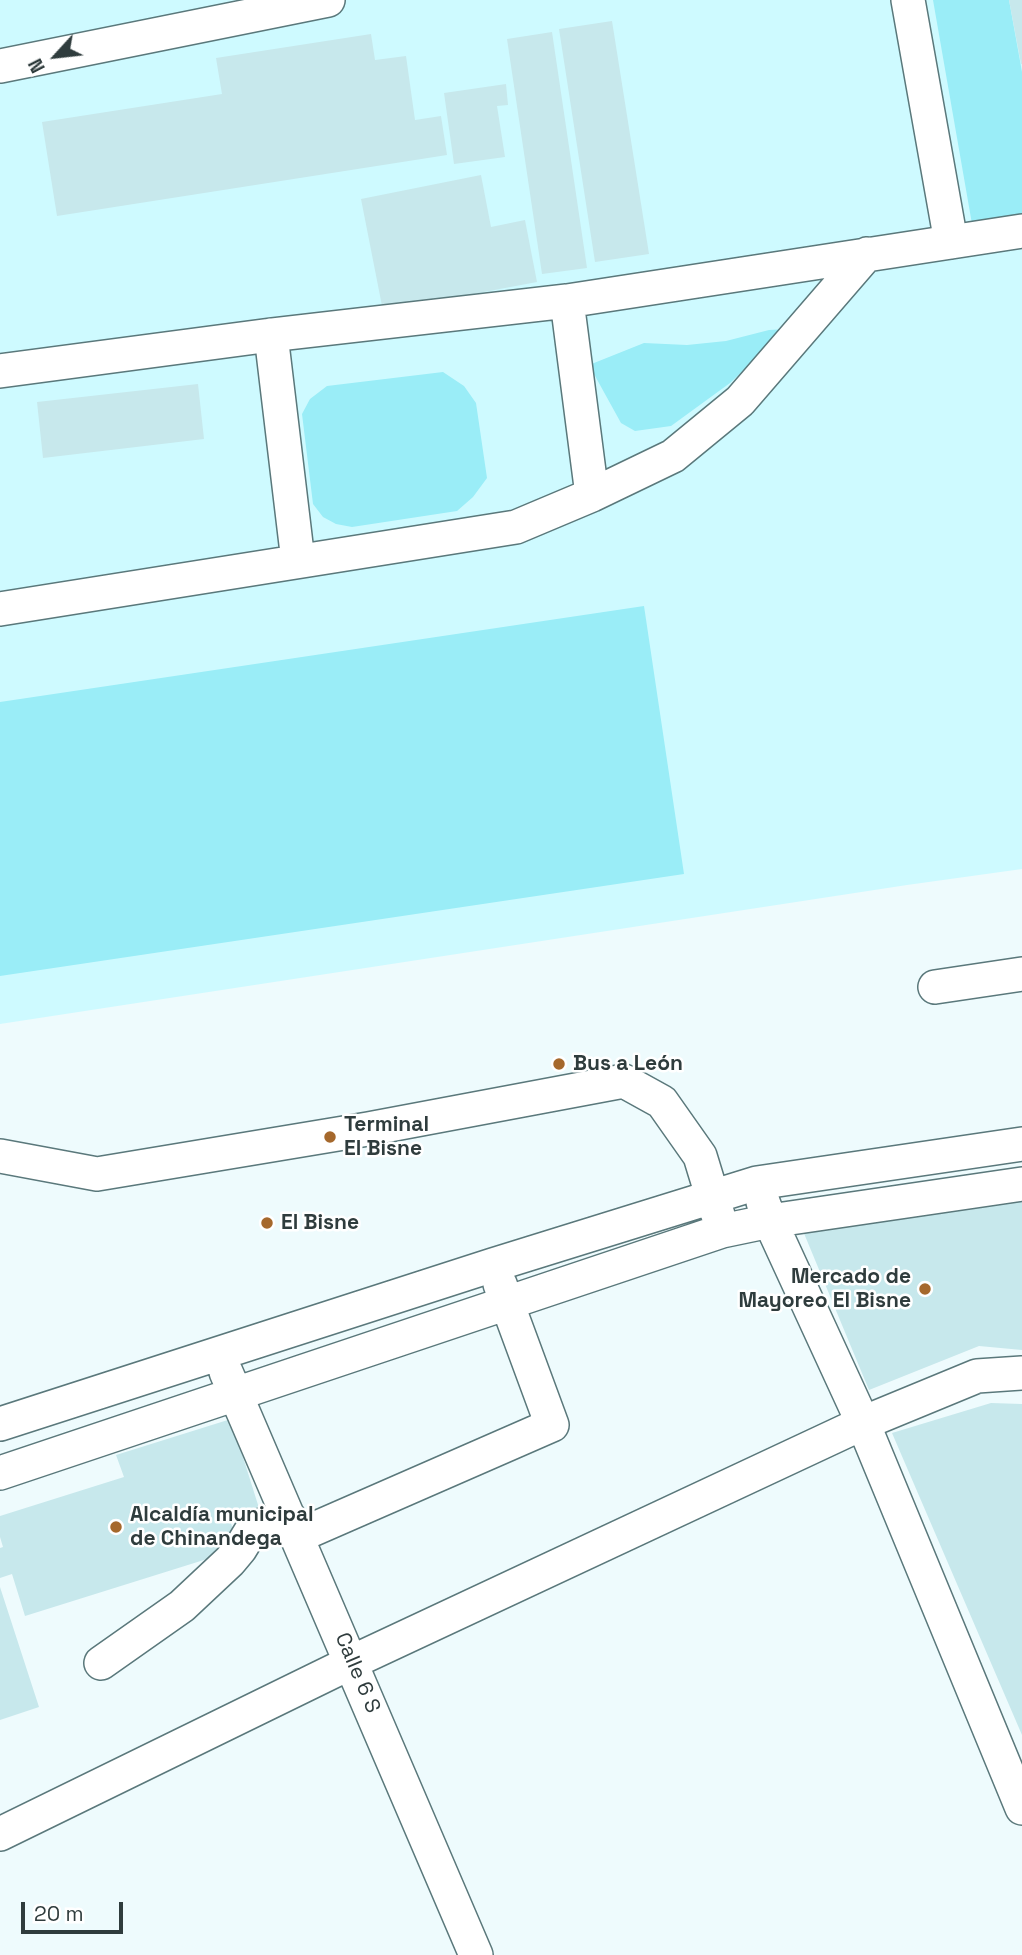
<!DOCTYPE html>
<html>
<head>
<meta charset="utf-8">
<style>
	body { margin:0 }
	#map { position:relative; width:1022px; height:1955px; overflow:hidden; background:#eefbfd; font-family:"Space Grotesk",sans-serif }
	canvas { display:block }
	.north { position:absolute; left:21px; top:21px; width:70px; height:70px; -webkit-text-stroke:5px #fff; paint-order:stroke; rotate:243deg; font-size:19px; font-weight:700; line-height:28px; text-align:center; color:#2f3c3d }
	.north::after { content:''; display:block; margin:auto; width:24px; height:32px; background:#2f3c3d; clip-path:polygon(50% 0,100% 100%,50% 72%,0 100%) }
	.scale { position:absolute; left:21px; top:1902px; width:102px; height:32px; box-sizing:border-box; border:4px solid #2f3c3d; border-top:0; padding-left:9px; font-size:21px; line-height:24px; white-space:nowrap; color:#2f3c3d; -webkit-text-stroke:5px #fff; paint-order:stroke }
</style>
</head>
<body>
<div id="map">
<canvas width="1022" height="1955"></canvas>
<div class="north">N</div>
<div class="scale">20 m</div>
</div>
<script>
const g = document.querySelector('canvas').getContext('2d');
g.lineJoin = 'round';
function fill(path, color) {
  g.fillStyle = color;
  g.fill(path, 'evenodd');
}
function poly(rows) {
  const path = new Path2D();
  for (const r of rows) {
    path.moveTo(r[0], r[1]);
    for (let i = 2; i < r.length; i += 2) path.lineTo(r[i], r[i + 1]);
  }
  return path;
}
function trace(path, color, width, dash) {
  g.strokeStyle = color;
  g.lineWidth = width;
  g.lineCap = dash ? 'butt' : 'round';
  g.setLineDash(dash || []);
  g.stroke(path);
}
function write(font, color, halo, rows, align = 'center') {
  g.font = font + ' "Space Grotesk",sans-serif';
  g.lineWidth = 5;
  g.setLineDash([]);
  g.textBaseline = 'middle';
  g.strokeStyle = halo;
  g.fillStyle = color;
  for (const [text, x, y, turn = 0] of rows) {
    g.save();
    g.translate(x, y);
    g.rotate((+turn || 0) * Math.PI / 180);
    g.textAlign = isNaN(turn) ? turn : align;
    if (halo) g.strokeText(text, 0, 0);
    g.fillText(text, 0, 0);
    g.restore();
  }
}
fill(poly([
	[0,0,1022,0,1022,869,907,885,0,1024]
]), '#cefaff');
fill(poly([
	[933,0,1009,0,1022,72,1022,215,972,224],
	[787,329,730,383,671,426,635,431,621,423,589,365,644,343,687,345,726,341,769,330],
	[443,372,464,386,476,403,487,478,473,497,457,511,352,527,336,524,323,517,313,504,302,414,310,399,327,386],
	[644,606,684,874,0,976,0,702]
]), '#9aedf7');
fill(poly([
	[1009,0,1022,0,1022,64,1021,64],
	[612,21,649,254,595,262,559,29],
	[552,32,587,268,542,274,507,39],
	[371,34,375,60,406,56,415,120,441,116,447,155,57,216,42,122,222,94,216,58],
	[506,84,508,105,497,106,505,157,454,164,444,93],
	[481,175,491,227,525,220,537,282,383,311,361,199],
	[198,384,204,439,43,458,37,402],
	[1022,1199,1022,1350,979,1346,869,1390,803,1231],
	[991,1403,1022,1404,1022,1735,892,1433],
	[231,1419,259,1508,229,1517,239,1549,25,1616,12,1574,0,1578,0,1548,3,1547,0,1537,0,1516,124,1477,116,1455],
	[0,1587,39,1707,0,1720]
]), '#c7e8ec');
const minor = poly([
	[908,0,951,242],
	[0,66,328,0],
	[567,301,592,495],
	[271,335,298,561],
	[0,371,271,335,567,301,1022,231],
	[0,609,516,527,592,495,673,456,740,401,867,254],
	[935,987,1022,974],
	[0,1156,97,1174,368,1129,624,1081,662,1102,700,1156,718,1215],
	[763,1202,770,1221,863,1423,1022,1808],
	[226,1372,476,1955],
	[0,1424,493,1265,757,1183,1022,1144],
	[0,1473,722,1231,770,1221,1022,1184],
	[298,1536,552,1425,500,1284],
	[101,1663,182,1606,230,1561,240,1549,251,1531,264,1524,289,1517],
	[0,1834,352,1662,863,1423,977,1376,1022,1373]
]);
trace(minor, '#5a787b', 36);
trace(minor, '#fff', 33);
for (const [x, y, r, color] of [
	[559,1064,7,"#a5682c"],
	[330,1137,7,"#a5682c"],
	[267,1223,7,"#a5682c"],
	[925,1289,7,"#a5682c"],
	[116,1527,7,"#a5682c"]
]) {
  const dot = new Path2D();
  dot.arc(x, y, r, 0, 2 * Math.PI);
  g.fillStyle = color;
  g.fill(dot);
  trace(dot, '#fff', 2.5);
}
write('bold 21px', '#2f3c3d', '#fff', [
	["Bus a León",573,1064],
	["Terminal",344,1125],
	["El Bisne",344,1149],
	["El Bisne",281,1223],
	["Mercado de",911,1277,"right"],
	["Mayoreo El Bisne",911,1301,"right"],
	["Alcaldía municipal",130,1515],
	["de Chinandega",130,1539]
], 'left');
write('21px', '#2f3c3d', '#fff', [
	["Calle 6 S",357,1673,67]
]);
</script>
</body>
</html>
